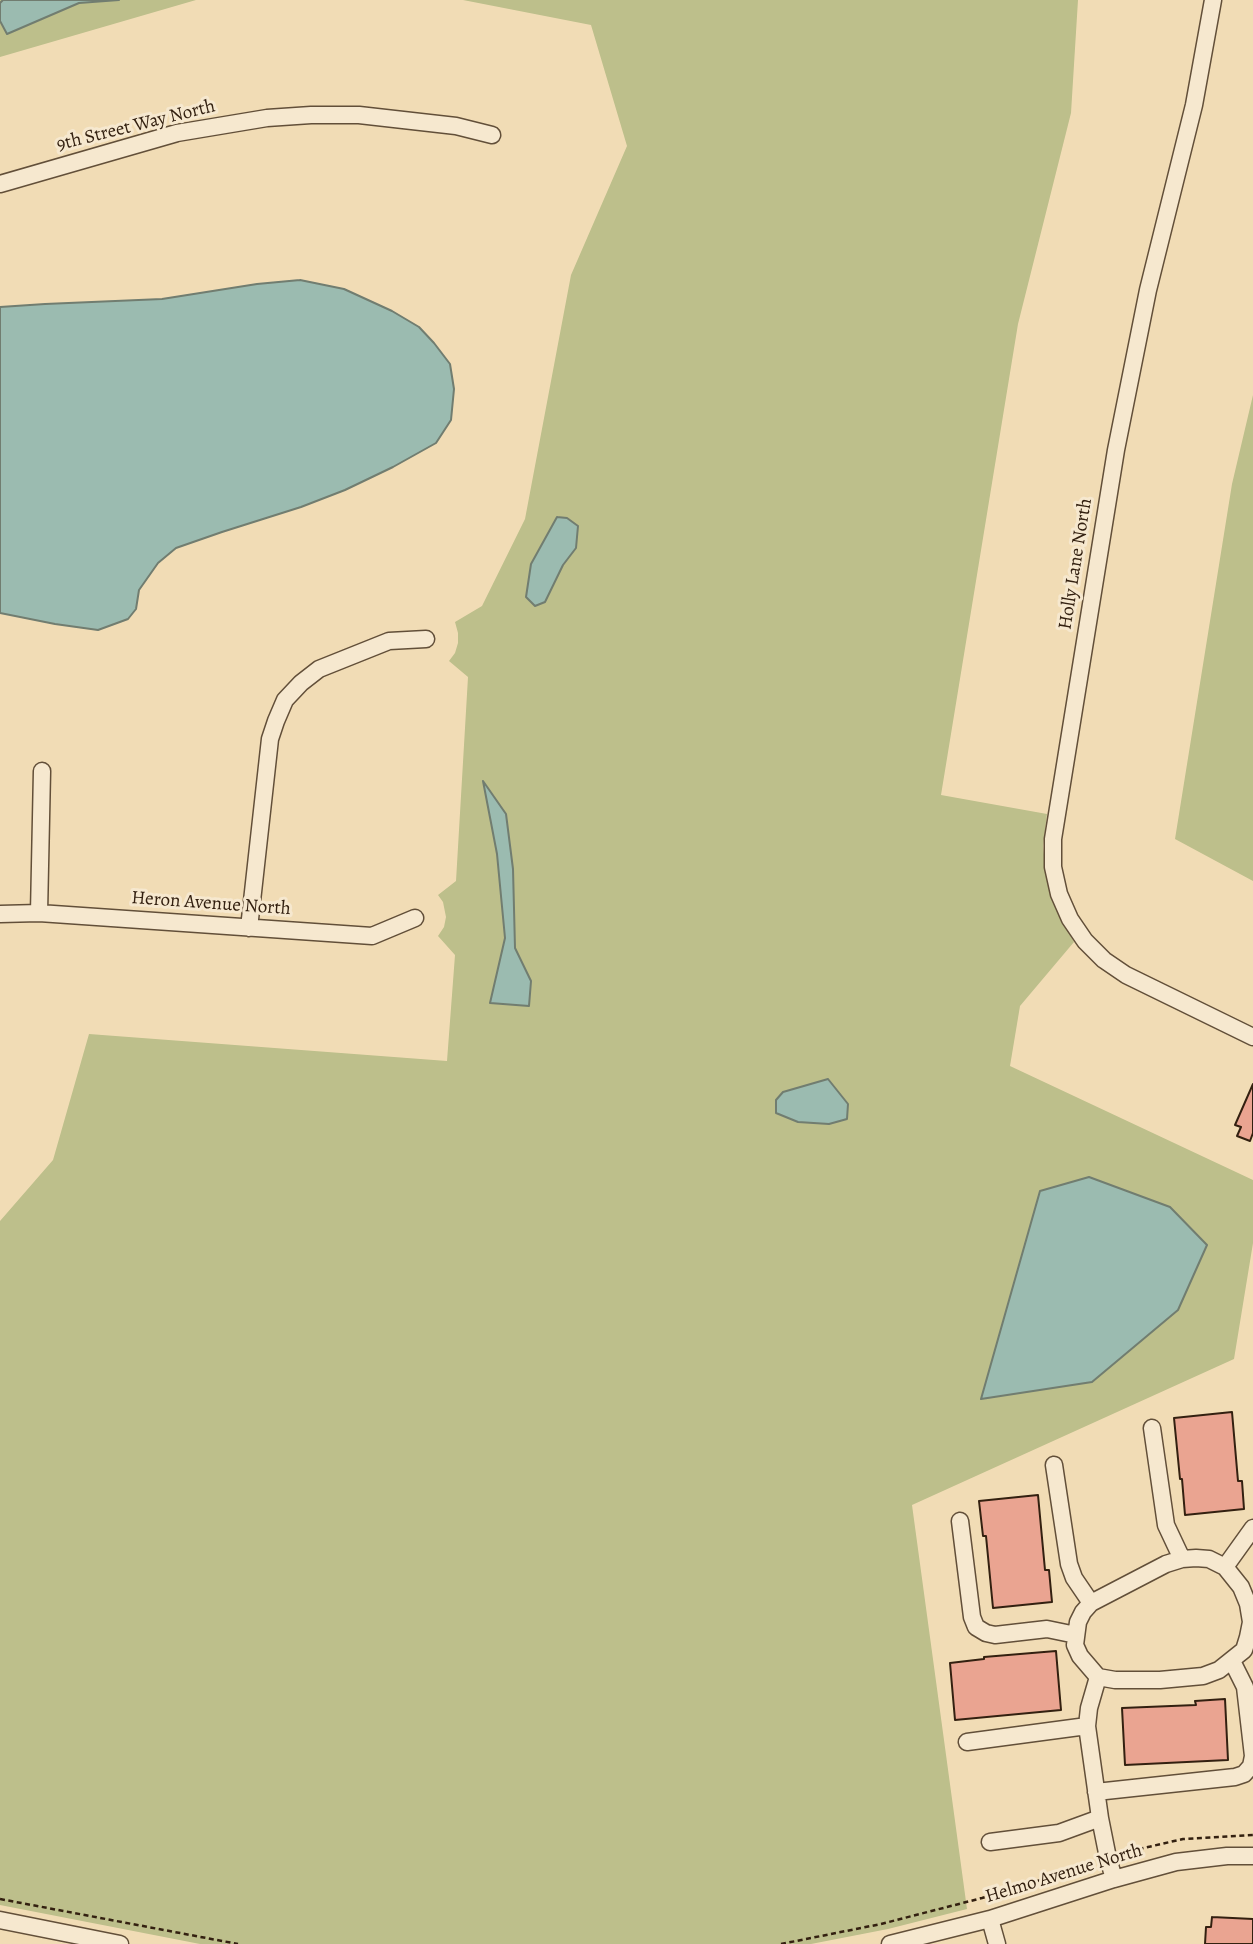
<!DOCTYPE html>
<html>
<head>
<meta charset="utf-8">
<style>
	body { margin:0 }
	canvas { display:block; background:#f1dcb5 }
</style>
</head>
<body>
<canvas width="1253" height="1944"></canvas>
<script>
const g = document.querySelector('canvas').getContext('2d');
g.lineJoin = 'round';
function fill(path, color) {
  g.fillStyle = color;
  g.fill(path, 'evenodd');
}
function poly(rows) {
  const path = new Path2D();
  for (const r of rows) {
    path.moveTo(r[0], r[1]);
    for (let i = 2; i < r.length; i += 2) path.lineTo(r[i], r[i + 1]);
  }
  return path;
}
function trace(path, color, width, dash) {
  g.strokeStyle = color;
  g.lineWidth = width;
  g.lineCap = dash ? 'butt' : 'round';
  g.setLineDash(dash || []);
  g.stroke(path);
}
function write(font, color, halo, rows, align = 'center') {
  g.font = font + ' Alegreya,serif';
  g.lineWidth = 6;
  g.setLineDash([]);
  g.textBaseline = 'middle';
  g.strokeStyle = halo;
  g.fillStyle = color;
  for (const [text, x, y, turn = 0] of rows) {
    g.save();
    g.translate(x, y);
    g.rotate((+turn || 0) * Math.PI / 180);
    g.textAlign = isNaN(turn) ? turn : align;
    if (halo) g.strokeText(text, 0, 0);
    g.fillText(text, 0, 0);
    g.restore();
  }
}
fill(poly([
	[0,0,196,0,0,57],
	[463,0,1078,0,1071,113,1018,324,941,795,1047,814,1043,846,1047,880,1057,911,1074,942,1020,1006,1010,1066,1253,1180,1253,1243,1234,1359,912,1505,967,1909,888,1929,811,1944,200,1944,0,1905,0,1221,53,1160,89,1034,447,1061,455,955,438,936,444,927,446,917,443,902,438,895,456,881,468,677,449,661,455,653,458,643,458,633,455,622,482,606,525,519,571,275,627,146,591,25],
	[1253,395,1253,881,1175,839,1232,484]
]), '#bdbf8b');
const water = poly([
	[3,0,119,0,79,3,7,34,0,21,0,3,3,0],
	[300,280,344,289,392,311,419,327,434,343,450,364,454,389,451,420,436,443,393,467,345,490,301,507,222,532,176,548,158,563,139,590,136,609,128,619,98,630,55,624,0,613,0,307,45,304,162,299,257,284,300,280],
	[557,517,567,518,578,526,576,548,563,565,545,602,535,606,526,597,531,564,557,517],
	[483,781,506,814,513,869,515,948,531,981,529,1006,490,1003,505,938,497,854,483,781],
	[828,1079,848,1104,847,1119,829,1124,798,1122,776,1113,776,1100,783,1092,828,1079],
	[1089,1177,1170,1207,1207,1245,1178,1310,1092,1382,981,1399,1040,1191,1089,1177]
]);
fill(water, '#9bbbb0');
trace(water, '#717d70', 2);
const building = poly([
	[1253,1084,1253,1133,1250,1141,1237,1136,1241,1127,1235,1125,1253,1084],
	[1232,1412,1238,1481,1242,1481,1244,1509,1185,1515,1182,1479,1180,1479,1174,1418,1232,1412],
	[1038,1495,1045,1570,1049,1570,1052,1602,993,1608,986,1536,983,1536,979,1501,1038,1495],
	[1056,1651,1061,1710,955,1720,950,1663,984,1659,984,1657,1056,1651],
	[1225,1699,1228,1760,1125,1765,1122,1708,1196,1705,1195,1701,1225,1699],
	[1212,1917,1253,1919,1253,1944,1205,1944,1206,1927,1211,1927,1212,1917]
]);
fill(building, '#eaa491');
trace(building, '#332010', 2);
const minor = poly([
	[1213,0,1194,105,1148,290,1116,450,1053,839,1053,867,1059,894,1070,919,1085,941,1104,960,1126,975,1253,1037],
	[0,184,177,133,267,118,311,115,359,115,456,126,492,135],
	[39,913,42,771],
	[0,914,39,913,372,936,415,918],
	[249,928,270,739,276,721,285,700,301,683,319,669,389,641,426,639],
	[1152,1428,1166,1525,1182,1559],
	[1054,1465,1069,1564,1074,1578,1091,1603],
	[960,1521,972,1617,976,1627,986,1633,995,1635,1047,1629,1076,1635],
	[1196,1558,1209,1559,1225,1567,1241,1587,1248,1604,1251,1622,1248,1637,1244,1650,1219,1670,1203,1676,1160,1680,1115,1680,1098,1677,1080,1656,1075,1645,1078,1622,1083,1612,1091,1603,1166,1564,1182,1559,1196,1558],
	[1225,1567,1253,1528],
	[1098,1677,1089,1708,1087,1726,1100,1818,1108,1858,1114,1879],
	[967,1742,1087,1726],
	[1096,1792,1235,1777,1244,1774,1251,1766,1253,1756,1245,1687,1232,1661],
	[990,1842,1059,1833,1100,1818],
	[990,1919,997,1944],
	[0,1920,120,1944],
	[890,1944,990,1919,1114,1879,1176,1862,1227,1856,1253,1856]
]);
trace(minor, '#624f39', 19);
trace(poly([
	[1122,1853,1183,1839,1253,1835],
	[0,1899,238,1944],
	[781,1944,881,1924,982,1898,1093,1864]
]), '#332010', 2.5, [5, 3.5]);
trace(minor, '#f6e8cf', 16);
write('19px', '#332010', '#f6e8cf', [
	["9th Street Way North",136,126,-14],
	["Holly Lane North",1076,564,-81],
	["Heron Avenue North",211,904,4],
	["Helmo Avenue North",1064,1874,-17]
]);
</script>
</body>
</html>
